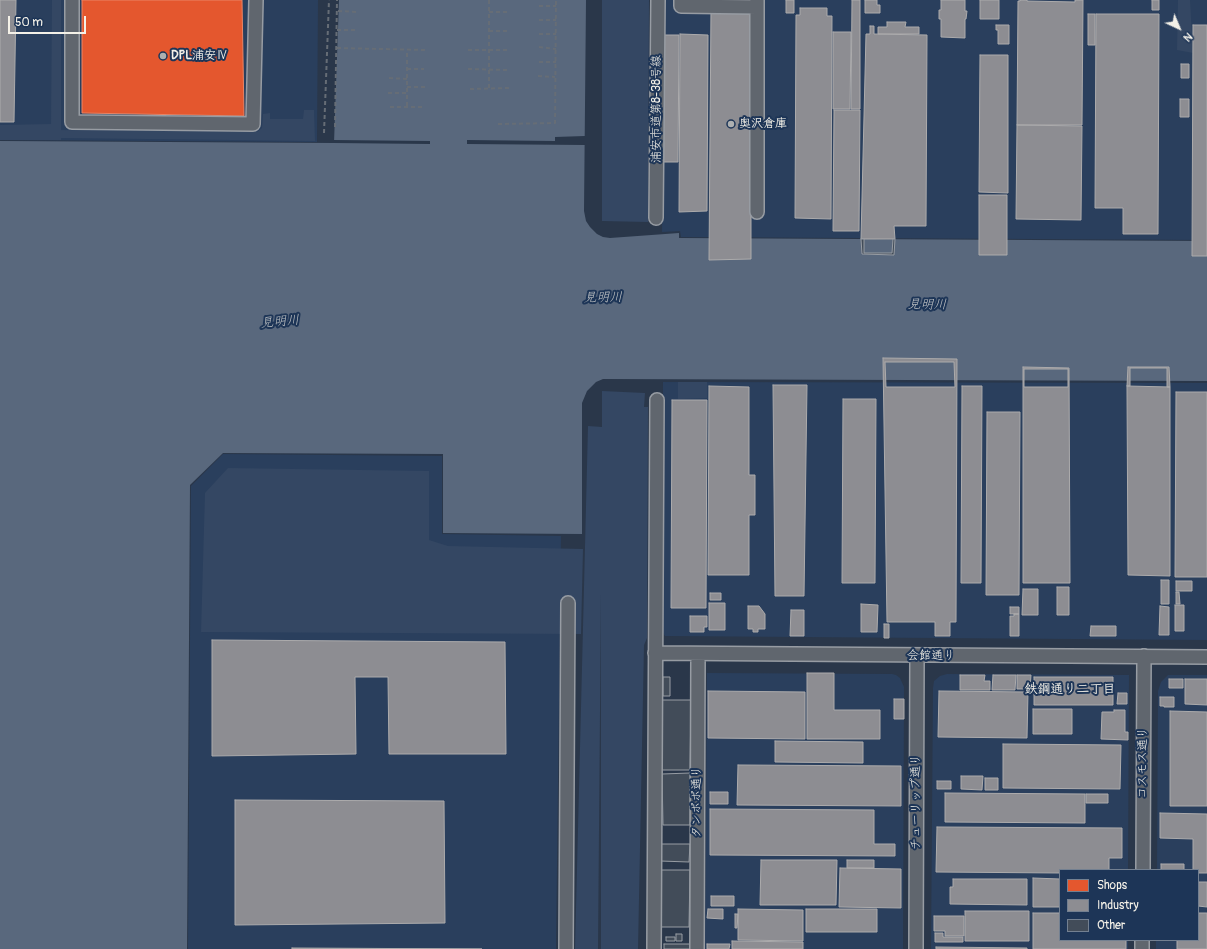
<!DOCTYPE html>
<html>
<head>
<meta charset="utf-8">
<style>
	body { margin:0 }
	#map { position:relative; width:1207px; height:949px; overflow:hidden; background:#2a374a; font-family:Pangolin,sans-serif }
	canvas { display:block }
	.legend { position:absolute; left:1059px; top:869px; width:140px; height:72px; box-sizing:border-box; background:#1d3557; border:1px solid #738091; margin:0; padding:5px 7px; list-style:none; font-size:12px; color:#f4f1e8 }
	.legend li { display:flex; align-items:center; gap:8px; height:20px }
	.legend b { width:20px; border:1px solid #738091 }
	.north { position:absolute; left:1159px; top:8px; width:40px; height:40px; -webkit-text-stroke:3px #1d3557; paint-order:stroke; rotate:136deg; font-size:11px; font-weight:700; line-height:16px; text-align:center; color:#f4f1e8 }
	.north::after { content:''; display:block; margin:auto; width:14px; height:18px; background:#f4f1e8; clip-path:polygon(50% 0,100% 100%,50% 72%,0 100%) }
	.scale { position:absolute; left:8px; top:16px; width:78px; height:18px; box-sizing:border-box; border:2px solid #f4f1e8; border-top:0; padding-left:5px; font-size:12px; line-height:14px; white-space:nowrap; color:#f4f1e8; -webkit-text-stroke:3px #1d3557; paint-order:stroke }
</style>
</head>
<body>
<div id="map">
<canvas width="1207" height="949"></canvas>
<ul class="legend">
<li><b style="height:11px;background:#e4572e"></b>Shops</li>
<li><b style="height:11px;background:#8d8d92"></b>Industry</li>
<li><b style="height:11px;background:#424c59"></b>Other</li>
</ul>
<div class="north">N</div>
<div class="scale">50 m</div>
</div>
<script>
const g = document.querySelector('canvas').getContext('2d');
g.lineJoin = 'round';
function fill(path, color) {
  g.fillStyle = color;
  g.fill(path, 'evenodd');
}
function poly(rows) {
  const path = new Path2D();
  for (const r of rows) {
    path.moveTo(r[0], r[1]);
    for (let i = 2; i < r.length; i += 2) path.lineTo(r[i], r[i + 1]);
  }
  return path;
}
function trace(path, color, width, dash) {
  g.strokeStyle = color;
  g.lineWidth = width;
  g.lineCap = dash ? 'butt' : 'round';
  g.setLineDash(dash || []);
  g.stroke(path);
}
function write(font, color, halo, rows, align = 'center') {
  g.font = font + ' Pangolin,"Klee One",sans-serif';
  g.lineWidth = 4;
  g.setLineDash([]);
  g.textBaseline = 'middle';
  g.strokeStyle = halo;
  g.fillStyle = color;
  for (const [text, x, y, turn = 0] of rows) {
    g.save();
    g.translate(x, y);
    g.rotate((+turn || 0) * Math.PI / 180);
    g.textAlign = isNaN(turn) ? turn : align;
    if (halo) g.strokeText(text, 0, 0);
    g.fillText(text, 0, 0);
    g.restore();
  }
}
fill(poly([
	[0,0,318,0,317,142,0,140],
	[665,0,1207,0,1207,240,681,237,680,231,662,232],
	[663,382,1207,383,1207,640,665,636,661,630],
	[223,454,442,456,442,534,561,536,556,949,188,949,191,486],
	[707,673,892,674,896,675,900,678,904,687,903,949,705,949],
	[947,674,1129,675,1128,870,1060,870,1060,940,1128,940,1128,949,931,949,933,688,934,681,940,676],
	[1168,675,1207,675,1207,949,1156,949,1156,940,1198,940,1198,870,1157,870,1158,691,1161,682]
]), '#2a3f5d');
fill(poly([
	[52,0,61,0,61,130,257,132,262,128,263,114,270,113,270,119,303,119,304,110,314,110,315,141,61,138,61,140,0,140,0,125,51,124],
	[602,0,649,0,648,222,602,221],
	[1178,0,1190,0,1193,53,1177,50],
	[678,382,707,382,707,398,678,399],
	[602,391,645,393,644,407,648,407,647,638,644,645,638,949,601,949,601,592,598,949,575,949,588,426,602,427],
	[228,468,429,471,429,540,448,546,583,549,581,634,201,632,205,493]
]), '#344763');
fill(poly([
	[339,0,586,0,584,211,586,221,590,227,597,234,603,237,610,238,679,233,679,238,1207,241,1207,381,603,379,596,382,587,391,582,403,582,534,443,533,443,454,223,453,190,485,187,949,0,949,0,141,334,143]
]), '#59687d');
fill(poly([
	[585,136,585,145,467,144,467,140,555,141,555,137],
	[334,140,430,141,430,144,334,143]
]), '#2a374a');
const shops = poly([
	[82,0,242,0,244,116,82,113,82,0]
]);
fill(shops, '#e4572e');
trace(shops, '#e98566', 1);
const industry = poly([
	[0,0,16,0,14,122,0,122,0,0],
	[786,0,794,0,794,13,786,13,786,0],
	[852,0,860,0,860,109,851,109,852,0],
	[865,0,877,0,877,5,880,5,880,13,865,13,865,0],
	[941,0,965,0,965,11,967,11,966,19,965,19,965,38,941,37,941,19,939,19,939,10,941,10,941,0],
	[980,0,999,0,999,19,980,19,980,0],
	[1020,0,1027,0,1027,1,1075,2,1075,0,1083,0,1082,125,1017,125,1018,1,1020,1,1020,0],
	[1152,0,1159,0,1159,10,1152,10,1152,0],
	[800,8,827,8,827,16,832,16,831,219,795,218,796,15,800,15,800,8],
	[711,10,751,11,751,259,709,260,711,10],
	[1088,14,1095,14,1095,45,1088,45,1088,14],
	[1096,14,1159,14,1158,234,1123,234,1123,208,1095,208,1096,14],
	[887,22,906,22,905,27,919,27,919,34,878,34,878,27,887,27,887,22],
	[996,25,1009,25,1009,44,998,44,998,30,996,30,996,25],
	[1193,25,1207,25,1207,256,1192,256,1193,25],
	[870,26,874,26,874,34,927,35,926,226,894,226,895,239,861,239,866,34,870,34,870,26],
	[833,32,851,32,850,109,833,109,833,32],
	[680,34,708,35,707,211,679,212,680,34],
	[664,35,679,35,678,162,663,162,664,35],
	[980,55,1008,55,1008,193,979,192,980,55],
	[1181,64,1189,64,1189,78,1181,78,1181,64],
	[1180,99,1189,99,1189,117,1180,117,1180,99],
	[834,110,860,110,859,231,833,231,834,110],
	[1017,125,1082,126,1081,220,1016,219,1017,125],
	[979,195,1007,195,1007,255,979,255,979,195],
	[883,358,957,359,956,622,950,622,950,636,935,636,935,622,887,622,883,358],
	[885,362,954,362,955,387,886,387,885,362],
	[1023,367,1069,368,1070,583,1023,583,1023,367],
	[1024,369,1068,369,1068,387,1024,387,1024,369],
	[1128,367,1169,367,1170,387,1167,387,1167,368,1130,368,1130,386,1127,386,1128,367],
	[773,385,807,385,804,596,775,596,773,385],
	[709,386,749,387,749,475,755,475,755,515,749,515,749,575,708,575,709,386],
	[962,386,982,386,981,583,961,583,962,386],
	[1127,386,1170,387,1170,576,1128,575,1127,386],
	[1176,392,1207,392,1207,577,1175,577,1176,392],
	[843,399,876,399,875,583,842,583,843,399],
	[672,400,707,400,706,608,671,608,672,400],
	[987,412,1020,412,1019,595,986,595,987,412],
	[1161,580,1169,580,1169,604,1161,604,1161,580],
	[1176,581,1192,581,1192,591,1176,591,1176,581],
	[1057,587,1069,587,1069,615,1057,615,1057,587],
	[1023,589,1038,589,1038,615,1022,615,1023,589],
	[1176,592,1179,592,1180,604,1176,604,1176,592],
	[710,593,721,593,721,600,710,600,710,593],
	[709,603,725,603,725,630,709,630,709,603],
	[861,604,878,605,877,632,861,632,861,604],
	[1175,605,1184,605,1184,631,1175,631,1175,605],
	[748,606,759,606,765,614,765,629,758,629,758,632,753,632,753,629,748,629,748,606],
	[1160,606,1169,607,1169,635,1159,635,1160,606],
	[1010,607,1019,607,1019,614,1010,614,1010,607],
	[791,610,804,610,804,636,790,636,791,610],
	[1014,614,1019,614,1019,636,1010,636,1010,616,1014,616,1014,614],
	[690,616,707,616,707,627,704,627,704,632,690,632,690,616],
	[884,624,889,624,889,638,884,638,884,624],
	[1091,626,1116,626,1116,636,1090,636,1091,626],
	[212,640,505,642,506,754,389,754,388,677,355,677,356,754,212,756,212,640],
	[807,673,834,673,834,710,880,710,880,739,807,739,807,673],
	[960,675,985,675,984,681,990,681,990,690,960,690,960,675],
	[993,675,1016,675,1015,690,992,690,993,675],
	[1017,675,1031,675,1030,689,1017,689,1017,675],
	[1034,677,1113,677,1113,705,1034,705,1034,677],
	[1169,679,1183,679,1183,688,1169,688,1169,679],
	[1185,679,1207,679,1207,705,1185,704,1185,679],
	[708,691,805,692,805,739,708,738,708,691],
	[939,691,1028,692,1027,738,938,737,939,691],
	[1118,693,1127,693,1127,704,1117,704,1118,693],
	[1160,697,1174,697,1174,707,1164,707,1164,706,1160,706,1160,697],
	[894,699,904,699,904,719,894,719,894,699],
	[1033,709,1072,709,1072,734,1033,734,1033,709],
	[1114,710,1125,710,1125,732,1128,732,1128,740,1101,739,1102,712,1114,712,1114,710],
	[1170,711,1207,712,1207,806,1170,806,1170,711],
	[775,741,863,742,863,763,775,762,775,741],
	[1003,744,1121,745,1120,789,1003,788,1003,744],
	[738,765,901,766,901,806,737,805,738,765],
	[961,776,983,776,982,790,961,789,961,776],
	[985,778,998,778,998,790,985,790,985,778],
	[937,781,951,781,951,789,937,789,937,781],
	[710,792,728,792,728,804,710,804,710,792],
	[945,793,1085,794,1085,823,945,822,945,793],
	[1086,794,1108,794,1108,803,1086,803,1086,794],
	[235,800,444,801,445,923,235,925,235,800],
	[710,809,874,810,874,844,895,844,895,856,710,855,710,809],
	[1160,813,1207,814,1207,873,1198,873,1198,870,1193,870,1193,839,1160,838,1160,813],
	[937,827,1122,828,1122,858,1109,858,1109,870,1060,870,1060,873,936,872,937,827],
	[761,860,837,860,836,905,760,905,761,860],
	[847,860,874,860,874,868,847,868,847,860],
	[1161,864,1184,864,1184,870,1161,870,1161,864],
	[840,868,901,869,901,908,839,907,840,868],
	[1033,878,1060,879,1060,907,1033,907,1033,878],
	[953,879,1027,879,1027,905,950,904,950,887,953,887,953,879],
	[1198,882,1207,882,1207,907,1198,906,1198,882],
	[711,896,734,896,734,906,711,906,711,896],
	[708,909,723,909,723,919,707,918,708,909],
	[738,909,803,910,803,941,738,940,738,909],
	[806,909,877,909,877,932,806,932,806,909],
	[965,911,1029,911,1029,941,965,941,965,911],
	[1033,913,1060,913,1060,940,1126,940,1126,949,1033,949,1033,913],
	[1198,913,1207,913,1207,949,1177,949,1177,940,1198,940,1198,913],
	[735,914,738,914,737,928,735,928,735,914],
	[934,916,964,916,964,936,945,936,945,931,934,931,934,916],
	[935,933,943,933,943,937,963,937,963,942,935,942,935,933],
	[732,941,803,942,803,949,732,949,732,941],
	[707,944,730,944,729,949,707,949,707,944],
	[936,947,1027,948,1027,949,936,949,936,947],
	[292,948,482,949,292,949,292,948]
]);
fill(industry, '#8d8d92');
trace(industry, '#acabac', 1);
const building = poly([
	[861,239,864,239,864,253,892,253,893,239,895,239,894,255,862,254,861,239],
	[663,677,670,677,670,696,663,696,663,677],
	[662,700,691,700,690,770,661,770,662,700],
	[690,773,690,825,663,825,662,774,690,773],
	[661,844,690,844,689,862,660,861,661,844],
	[660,870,690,870,689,927,660,927,660,870],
	[676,934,682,934,682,941,676,941,676,934],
	[666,937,675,937,675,941,666,941,666,937],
	[664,944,690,944,690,949,664,949,664,944]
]);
fill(building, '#424c59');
trace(building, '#979ca3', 1);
const minor = poly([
	[72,0,72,122,253,124,256,0],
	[681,0,681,6,757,7],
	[757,212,757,0],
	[656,218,658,0],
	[655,653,1207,657],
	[1143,870,1144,656],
	[566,949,568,603],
	[654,949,657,400],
	[697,949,698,654],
	[916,949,917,656],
	[1142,949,1142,940]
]);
trace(minor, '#979ca3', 16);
trace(poly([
	[539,6,556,6],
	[338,11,357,12],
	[489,12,508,12],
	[539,20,556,20],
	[337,30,356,30],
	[489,31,508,31],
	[539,34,556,34],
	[539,47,556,49],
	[337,48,426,50],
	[468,50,508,50],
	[539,62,556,62],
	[407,69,424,69],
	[468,69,507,70],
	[538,76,555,77],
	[389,78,407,79],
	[407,87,425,87],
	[489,88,489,0],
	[470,89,509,88],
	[388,93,407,93],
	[407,106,407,50],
	[390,107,425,107],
	[498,124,555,123,556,0],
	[335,127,337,0],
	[324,133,329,0]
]), '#666d76', 2, [4, 3]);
trace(minor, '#60666e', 13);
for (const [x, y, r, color] of [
	[163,56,4,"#adb0b1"],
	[731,124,4,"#adb0b1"]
]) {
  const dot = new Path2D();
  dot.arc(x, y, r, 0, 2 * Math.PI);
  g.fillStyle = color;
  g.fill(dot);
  trace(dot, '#1d3557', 1.5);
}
write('bold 12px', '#f4f1e8', '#1d3557', [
	["DPL浦安Ⅳ",171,56],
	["奥沢倉庫",739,124]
], 'left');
write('12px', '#f4f1e8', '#1d3557', [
	["浦安市道第8-38号線",657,109,-90],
	["会館通り",931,656],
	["コスモス通り",1143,763,-90],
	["タンポポ通り",697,802,-90],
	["チューリップ通り",916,802,-90]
]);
write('italic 13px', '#c0c3c4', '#1d3557', [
	["見明川",603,298,-1],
	["見明川",927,305,1],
	["見明川",280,322,-5]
]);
write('bold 13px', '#f4f1e8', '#1d3557', [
	["鉄鋼通り二丁目",1070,690]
]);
</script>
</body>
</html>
